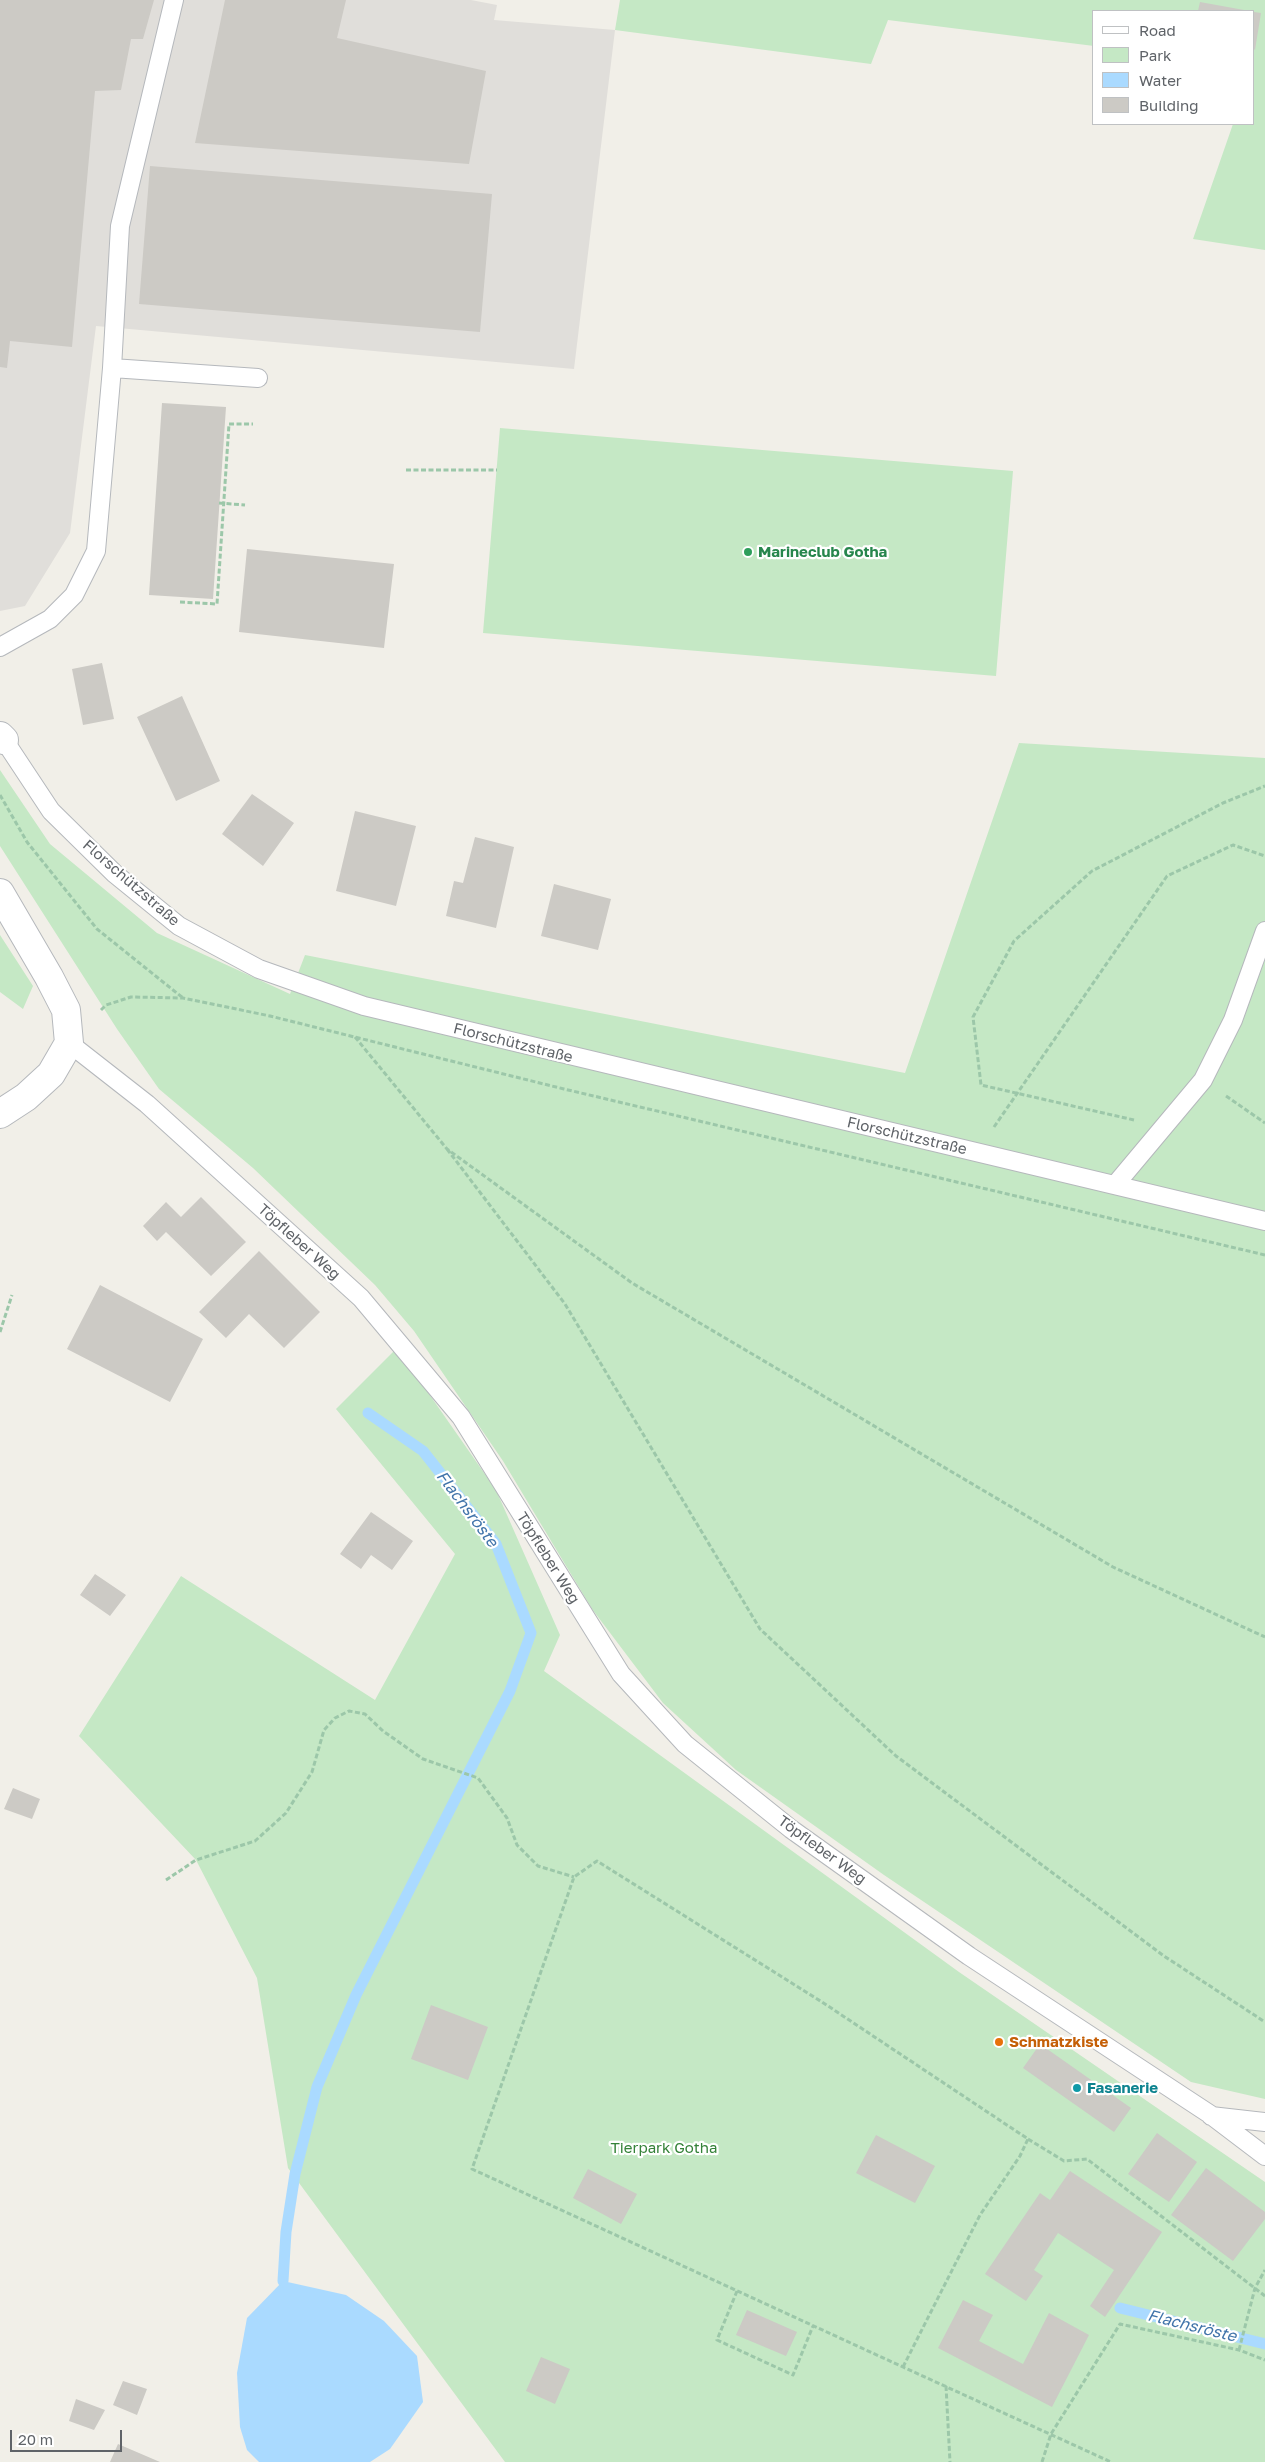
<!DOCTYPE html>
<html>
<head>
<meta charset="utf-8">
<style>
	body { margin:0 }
	#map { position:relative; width:1265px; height:2462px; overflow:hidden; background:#f1efe8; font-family:"Golos Text",sans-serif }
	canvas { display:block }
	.legend { position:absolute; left:1092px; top:10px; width:162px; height:115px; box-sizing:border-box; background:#fff; border:1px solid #bfc1c3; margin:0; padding:6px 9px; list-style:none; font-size:15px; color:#5f6368 }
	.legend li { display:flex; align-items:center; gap:10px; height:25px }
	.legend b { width:25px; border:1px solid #bfc1c3 }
	.scale { position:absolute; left:10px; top:2430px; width:112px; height:22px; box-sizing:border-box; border:2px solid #5f6368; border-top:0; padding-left:6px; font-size:15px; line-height:18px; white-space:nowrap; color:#5f6368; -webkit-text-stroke:4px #fff; paint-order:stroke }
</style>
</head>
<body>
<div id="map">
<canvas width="1265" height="2462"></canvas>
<ul class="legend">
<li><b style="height:6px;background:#fff"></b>Road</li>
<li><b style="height:14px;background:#c5e8c5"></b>Park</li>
<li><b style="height:14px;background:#aadaff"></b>Water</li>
<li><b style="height:14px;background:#cccac5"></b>Building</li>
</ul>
<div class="scale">20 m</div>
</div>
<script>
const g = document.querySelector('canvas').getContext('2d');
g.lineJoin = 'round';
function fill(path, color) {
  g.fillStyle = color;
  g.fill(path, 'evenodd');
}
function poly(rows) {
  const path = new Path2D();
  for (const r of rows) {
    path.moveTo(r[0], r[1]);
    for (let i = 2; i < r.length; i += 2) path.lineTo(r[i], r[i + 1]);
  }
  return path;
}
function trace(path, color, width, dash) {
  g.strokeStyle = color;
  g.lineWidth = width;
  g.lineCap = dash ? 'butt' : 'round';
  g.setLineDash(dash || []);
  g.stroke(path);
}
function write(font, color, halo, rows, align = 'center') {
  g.font = font + ' "Golos Text",sans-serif';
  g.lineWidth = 4.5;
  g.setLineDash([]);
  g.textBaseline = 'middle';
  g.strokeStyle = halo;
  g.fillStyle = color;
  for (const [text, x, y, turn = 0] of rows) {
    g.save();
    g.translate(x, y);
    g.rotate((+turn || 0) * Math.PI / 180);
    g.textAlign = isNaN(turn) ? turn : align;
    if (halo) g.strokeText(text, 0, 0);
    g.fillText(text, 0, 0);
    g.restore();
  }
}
fill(poly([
	[0,0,471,0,497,5,494,20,615,30,574,369,96,326,70,533,25,606,0,611]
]), '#e0deda');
fill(poly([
	[620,0,1265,0,1265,250,1193,239,1233,124,1254,124,1254,11,1094,11,1094,46,888,20,871,64,615,30],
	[500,428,1013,471,996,676,483,633],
	[1019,743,1265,758,1265,2099,1191,2082,884,1875,736,1770,663,1703,592,1609,503,1461,414,1331,375,1285,253,1168,159,1089,117,1029,0,846,0,770,50,844,157,933,290,994,305,955,905,1073],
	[0,935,33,986,23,1009,0,992],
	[397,1348,496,1490,560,1635,544,1671,959,1972,1265,2182,1265,2462,505,2462,288,2168,257,1978,196,1860,79,1736,181,1576,375,1700,455,1554,336,1409]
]), '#c5e8c5');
fill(poly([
	[283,2281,346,2295,384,2321,417,2356,423,2402,390,2449,370,2462,259,2462,247,2450,240,2427,237,2373,247,2318]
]), '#aadaff');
trace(poly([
	[283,2281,286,2232,295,2174,317,2087,356,1995,510,1691,531,1633,496,1544,423,1451,368,1413],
	[1120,2308,1265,2344]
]), '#aadaff', 11);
fill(poly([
	[0,0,154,0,143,39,131,39,121,90,95,91,72,347,10,341,7,368,0,367],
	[225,0,346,0,337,38,486,71,469,164,195,143],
	[1200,2,1244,10,1244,11,1198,11],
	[1254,12,1261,13,1255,50,1254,49],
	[150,166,492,194,480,332,139,304],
	[162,403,226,407,213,599,149,595],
	[247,549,394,564,384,648,239,632],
	[102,663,114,719,83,725,72,669],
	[182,696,220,781,176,801,137,717],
	[252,794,294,823,263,866,222,834],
	[355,811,416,826,396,906,336,891],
	[475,837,514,847,496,928,446,916,454,881,463,883],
	[554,884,611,899,598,950,541,936],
	[201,1197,246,1242,211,1276,166,1232,157,1241,143,1226,166,1202,181,1217],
	[259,1251,320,1312,284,1348,249,1314,226,1338,199,1312],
	[100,1285,203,1339,170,1402,67,1349],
	[371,1512,413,1541,392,1570,371,1555,361,1569,340,1554],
	[95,1574,126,1595,110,1616,80,1595],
	[13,1788,40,1799,32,1819,4,1809],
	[431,2005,488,2027,468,2080,411,2059],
	[1040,2044,1131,2108,1114,2132,1023,2068],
	[1157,2133,1197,2162,1169,2202,1128,2174],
	[876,2135,935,2166,915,2203,856,2173],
	[1206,2168,1265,2212,1265,2219,1233,2261,1171,2215],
	[588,2169,637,2194,621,2224,573,2198],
	[1070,2171,1162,2232,1105,2317,1090,2306,1114,2270,1058,2233,1034,2270,1043,2276,1026,2301,985,2274,1040,2193,1050,2200],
	[963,2300,993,2315,979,2341,1023,2364,1049,2313,1089,2335,1052,2407,938,2348],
	[747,2310,797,2332,786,2356,736,2335],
	[541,2357,570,2369,555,2404,526,2391],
	[123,2381,147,2389,137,2415,113,2405],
	[76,2399,105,2410,94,2430,69,2421],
	[118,2444,160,2462,110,2462]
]), '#cccac5');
const lane = poly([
	[112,368,258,378],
	[0,647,50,619,74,595,96,551,112,368,120,226,174,0],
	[4,740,51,811,115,874,179,926,259,969,364,1006,1265,1221],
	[69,1043,147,1104,361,1298,461,1417,621,1674,685,1744,791,1829,969,1956,1211,2115,1265,2156],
	[1115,1185,1203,1080,1233,1020,1265,931],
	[1211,2116,1265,2122]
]);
const street = poly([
	[0,736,4,740],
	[0,893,49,977,66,1010,69,1043,51,1074,26,1097,0,1114]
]);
trace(lane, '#b5b8bc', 20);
trace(street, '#b5b8bc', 30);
trace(poly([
	[406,470,497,470],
	[219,503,245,505],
	[180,602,217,604,229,424,253,424],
	[0,795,27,842,97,929,183,998],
	[101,1010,106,1005,131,997,183,998,270,1016,564,1089,1265,1255],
	[355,1037,447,1149,632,1283,1113,1567,1265,1637],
	[1226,1096,1265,1123],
	[1134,1120,981,1085,973,1017,1014,941,1092,871,1223,803,1265,786],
	[994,1127,1167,876,1233,845,1265,856],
	[447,1149,565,1304,760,1629,896,1756,1164,1956,1265,2022],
	[0,1332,12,1295],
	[166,1880,196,1860,255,1841,286,1813,312,1772,324,1730,335,1718,349,1711,365,1714,383,1731,423,1759,478,1778,507,1818,517,1845,538,1866,574,1877],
	[1028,2139,1064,2161,1087,2159,1265,2296],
	[737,2291,717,2340,793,2375,813,2326],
	[1239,2350,1255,2288,1265,2270],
	[903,2367,980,2215,1020,2156,1028,2139,822,2002,597,1861,574,1877,472,2169,903,2367,1111,2462],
	[946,2386,950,2462],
	[1042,2462,1051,2434,1120,2324,1239,2350,1265,2360]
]), '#9cc7a9', 3, [5, 2.5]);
trace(lane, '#fff', 18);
trace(street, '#fff', 28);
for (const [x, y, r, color] of [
	[748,552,5,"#2e9e5b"],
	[999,2042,5,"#e8710a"],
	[1077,2088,5,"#0f9aa8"]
]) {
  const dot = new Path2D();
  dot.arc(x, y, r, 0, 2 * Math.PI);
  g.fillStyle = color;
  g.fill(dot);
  trace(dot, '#fff', 2);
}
write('bold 15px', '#27864d', '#fff', [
	["Marineclub Gotha",758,552]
], 'left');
write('15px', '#5f6368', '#fff', [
	["Florschützstraße",131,883,41],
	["Florschützstraße",513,1043,14],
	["Florschützstraße",907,1136,13],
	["Töpfleber Weg",299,1242,42],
	["Töpfleber Weg",548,1558,58],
	["Töpfleber Weg",822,1850,36]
]);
write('bold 15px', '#c56008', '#fff', [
	["Schmatzkiste",1009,2042]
], 'left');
write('bold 15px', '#0d838f', '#fff', [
	["Fasanerie",1087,2088]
], 'left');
write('15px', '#348238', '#fff', [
	["Tierpark Gotha",664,2148]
]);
write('italic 16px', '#4174aa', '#fff', [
	["Flachsröste",467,1509,53],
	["Flachsröste",1192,2326,14]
]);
</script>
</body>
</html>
